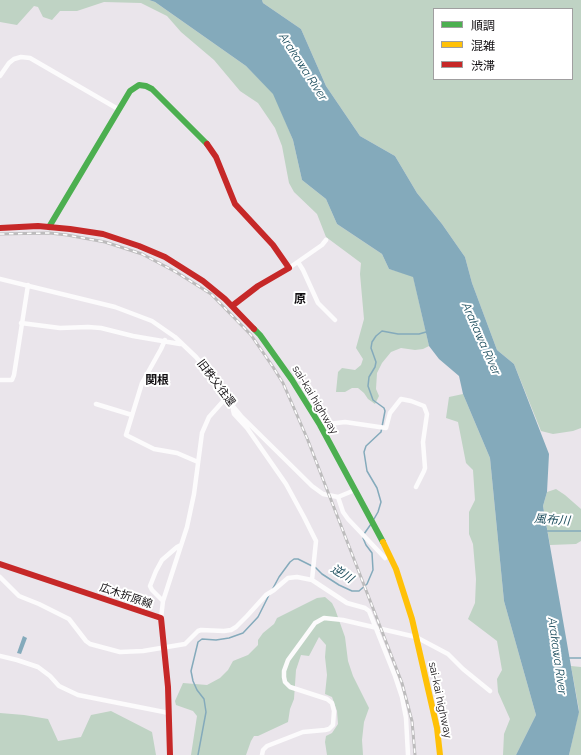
<!DOCTYPE html>
<html>
<head>
<meta charset="utf-8">
<style>
	body { margin:0 }
	#map { position:relative; width:581px; height:755px; overflow:hidden; background:#eae5eb; font-family:Raleway,"Noto Sans JP",sans-serif }
	canvas { display:block }
	.legend { position:absolute; left:433px; top:8px; width:140px; height:72px; box-sizing:border-box; background:#fff; border:1px solid #a09fa0; margin:0; padding:5px 7px; list-style:none; font-size:12px; color:#120f12 }
	.legend li { display:flex; align-items:center; gap:8px; height:20px }
	.legend b { width:20px; border:1px solid #a09fa0 }
</style>
</head>
<body>
<div id="map">
<canvas width="581" height="755"></canvas>
<ul class="legend">
<li><b style="height:5px;background:#4caf50"></b>順調</li>
<li><b style="height:5px;background:#ffc107"></b>混雑</li>
<li><b style="height:5px;background:#c62828"></b>渋滞</li>
</ul>
</div>
<script>
const g = document.querySelector('canvas').getContext('2d');
g.lineJoin = 'round';
function fill(path, color) {
  g.fillStyle = color;
  g.fill(path, 'evenodd');
}
function poly(rows) {
  const path = new Path2D();
  for (const r of rows) {
    path.moveTo(r[0], r[1]);
    for (let i = 2; i < r.length; i += 2) path.lineTo(r[i], r[i + 1]);
  }
  return path;
}
function trace(path, color, width, dash) {
  g.strokeStyle = color;
  g.lineWidth = width;
  g.lineCap = dash ? 'butt' : 'round';
  g.setLineDash(dash || []);
  g.stroke(path);
}
function write(font, color, halo, rows, align = 'center') {
  g.font = font + ' Raleway,"Noto Sans JP",sans-serif';
  g.lineWidth = 4;
  g.setLineDash([]);
  g.textBaseline = 'middle';
  g.strokeStyle = halo;
  g.fillStyle = color;
  for (const [text, x, y, turn = 0] of rows) {
    g.save();
    g.translate(x, y);
    g.rotate((+turn || 0) * Math.PI / 180);
    g.textAlign = isNaN(turn) ? turn : align;
    if (halo) g.strokeText(text, 0, 0);
    g.fillText(text, 0, 0);
    g.restore();
  }
}
fill(poly([
	[0,0,149,0,155,2,246,66,274,94,293,140,302,180,326,199,337,224,382,254,389,269,413,276,429,346,423,349,415,350,401,348,391,352,382,363,377,373,376,389,379,396,375,404,368,399,364,393,358,388,352,388,345,392,336,392,338,372,342,368,355,370,361,365,363,359,356,348,364,319,360,274,361,263,326,237,317,214,294,192,289,183,282,146,275,128,258,103,240,91,214,60,181,32,167,16,141,3,104,2,77,11,60,11,52,20,43,17,38,7,34,6,17,25,0,22],
	[262,0,581,0,581,428,573,431,553,434,541,431,514,364,497,350,472,283,465,257,442,224,417,193,395,156,360,136,326,86,301,29,263,3],
	[434,9,572,9,572,79,434,79],
	[463,394,490,458,504,601,536,715,516,755,503,755,504,734,510,719,498,692,497,679,502,670,497,641,468,619,475,603,476,579,473,544,469,534,469,512,475,500,473,470,466,463,458,422,446,418,449,397],
	[556,489,565,495,581,509,581,541,576,544,550,545,543,506,547,492],
	[325,597,332,603,335,609,345,637,348,661,353,676,369,708,364,722,362,740,363,755,327,755,325,742,326,736,332,733,338,724,337,711,332,697,325,694,327,675,325,657,326,645,319,637,309,656,301,655,296,670,294,699,290,709,288,722,258,736,254,736,251,741,246,755,191,755,197,716,193,711,176,705,175,701,183,683,207,685,220,678,228,670,233,661,248,655,258,645,258,640,263,633,274,624,277,618,317,598],
	[571,666,581,667,581,755,569,755,579,710],
	[111,711,152,732,156,755,0,755,0,713,24,715,48,719,58,741,81,737,91,715]
]), '#bfd3c4');
fill(poly([
	[149,0,262,0,263,3,301,29,326,86,360,136,395,156,417,193,442,224,465,257,472,283,497,350,514,364,549,454,547,492,543,506,579,712,569,755,516,755,536,715,504,601,490,458,463,394,459,376,439,359,429,346,413,277,389,269,382,254,337,224,326,199,302,180,293,140,273,94,246,66,155,2],
	[23,636,27,638,21,654,17,653]
]), '#84aabb');
trace(poly([
	[374,519,378,512,381,502,377,488,367,471,364,452,366,446,381,432,385,411,384,408,373,400,368,386,369,377,375,367,376,362,371,348,372,342,376,336,382,331,398,334,419,334,426,332],
	[547,531,581,531],
	[364,534,371,524],
	[272,590,279,577,290,562,294,559,298,559,316,568,322,574,339,585,352,591,359,591,367,584,373,570,372,553,366,545,363,538],
	[569,658,581,658],
	[198,755,206,712,204,699,197,690,193,681,191,671,198,642,202,639,216,640,229,638,243,633,258,617,269,595]
]), '#84aabb', 1.5);
trace(poly([
	[0,76,9,63,14,59,21,57,30,58,118,109],
	[298,262,303,270,318,303,335,320],
	[289,268,322,245,326,240],
	[0,279,115,307,152,321,175,337,196,357,214,379,226,398,241,416,312,486,323,494,338,497,355,490],
	[21,323,60,328,88,327,101,328,133,336,180,344],
	[165,340,161,349,142,383,126,435,154,449,177,453,198,462],
	[0,380,12,380,14,375,28,285],
	[96,404,132,415],
	[233,407,233,410,234,414,247,428,286,484,304,517,316,541,312,580,347,603,365,608,369,611,395,676,402,697,406,718,408,755],
	[320,425,345,422,386,428,390,413,401,399,411,401,424,406,427,414,423,442,425,468,424,471,416,487],
	[338,497,343,512,348,519,385,558],
	[0,577,19,596,39,604,69,619,86,641,90,644,120,652,143,651,185,644,198,631,201,630,224,631,231,630,236,627,247,616,266,595,274,590,288,578,297,577,312,580],
	[163,601,152,590,150,586,156,571,162,560,177,547,181,545],
	[161,618,163,601,187,527,194,494,202,433,209,417,226,398],
	[0,656,17,660,38,667,50,676,59,686,78,695,169,713],
	[262,755,263,750,267,746,303,732,325,730,329,729,333,725,334,711,332,703,327,699,290,687,285,682,284,677,284,671,288,660,315,623,324,618,343,620,416,637,448,654,463,669,490,691]
]), '#fcfbfc', 4.5);
trace(poly([
	[49,227,130,91,139,85,146,86,152,89,207,144],
	[254,329,260,335,292,380,320,425,383,542]
]), '#4caf50', 6);
trace(poly([
	[383,542,396,569,412,619,437,728,440,755]
]), '#ffc107', 6);
trace(poly([
	[207,144,216,157,235,204,273,245,289,268,258,286,232,306],
	[0,228,38,226,70,229,103,234,139,246,165,257,203,281,225,299,254,329],
	[0,564,161,618,168,687,170,755]
]), '#c62828', 6);
const rail = poly([
	[0,234,49,233,67,235,105,242,142,254,176,272,211,294,251,335,273,367,283,383,307,438,402,683,412,721,415,755]
]);
trace(rail, '#bdbcbd', 3);
trace(rail, '#fff', 1.5, [4.5]);
write('11px', '#120f12', '#fff', [
	["旧秩父往還",216,383,53],
	["sai-kai highway",315,400,59],
	["広木折原線",126,596,19],
	["sai-kai highway",440,700,78]
]);
write('italic 12px', '#1c4d5d', '#fff', [
	["Arakawa River",303,67,57],
	["Arakawa River",481,339,66],
	["風布川",552,520,4],
	["逆川",342,574,32],
	["Arakawa River",557,656,82]
]);
write('bold 12px', '#120f12', '#fff', [
	["原",300,299],
	["関根",157,380]
]);
</script>
</body>
</html>
